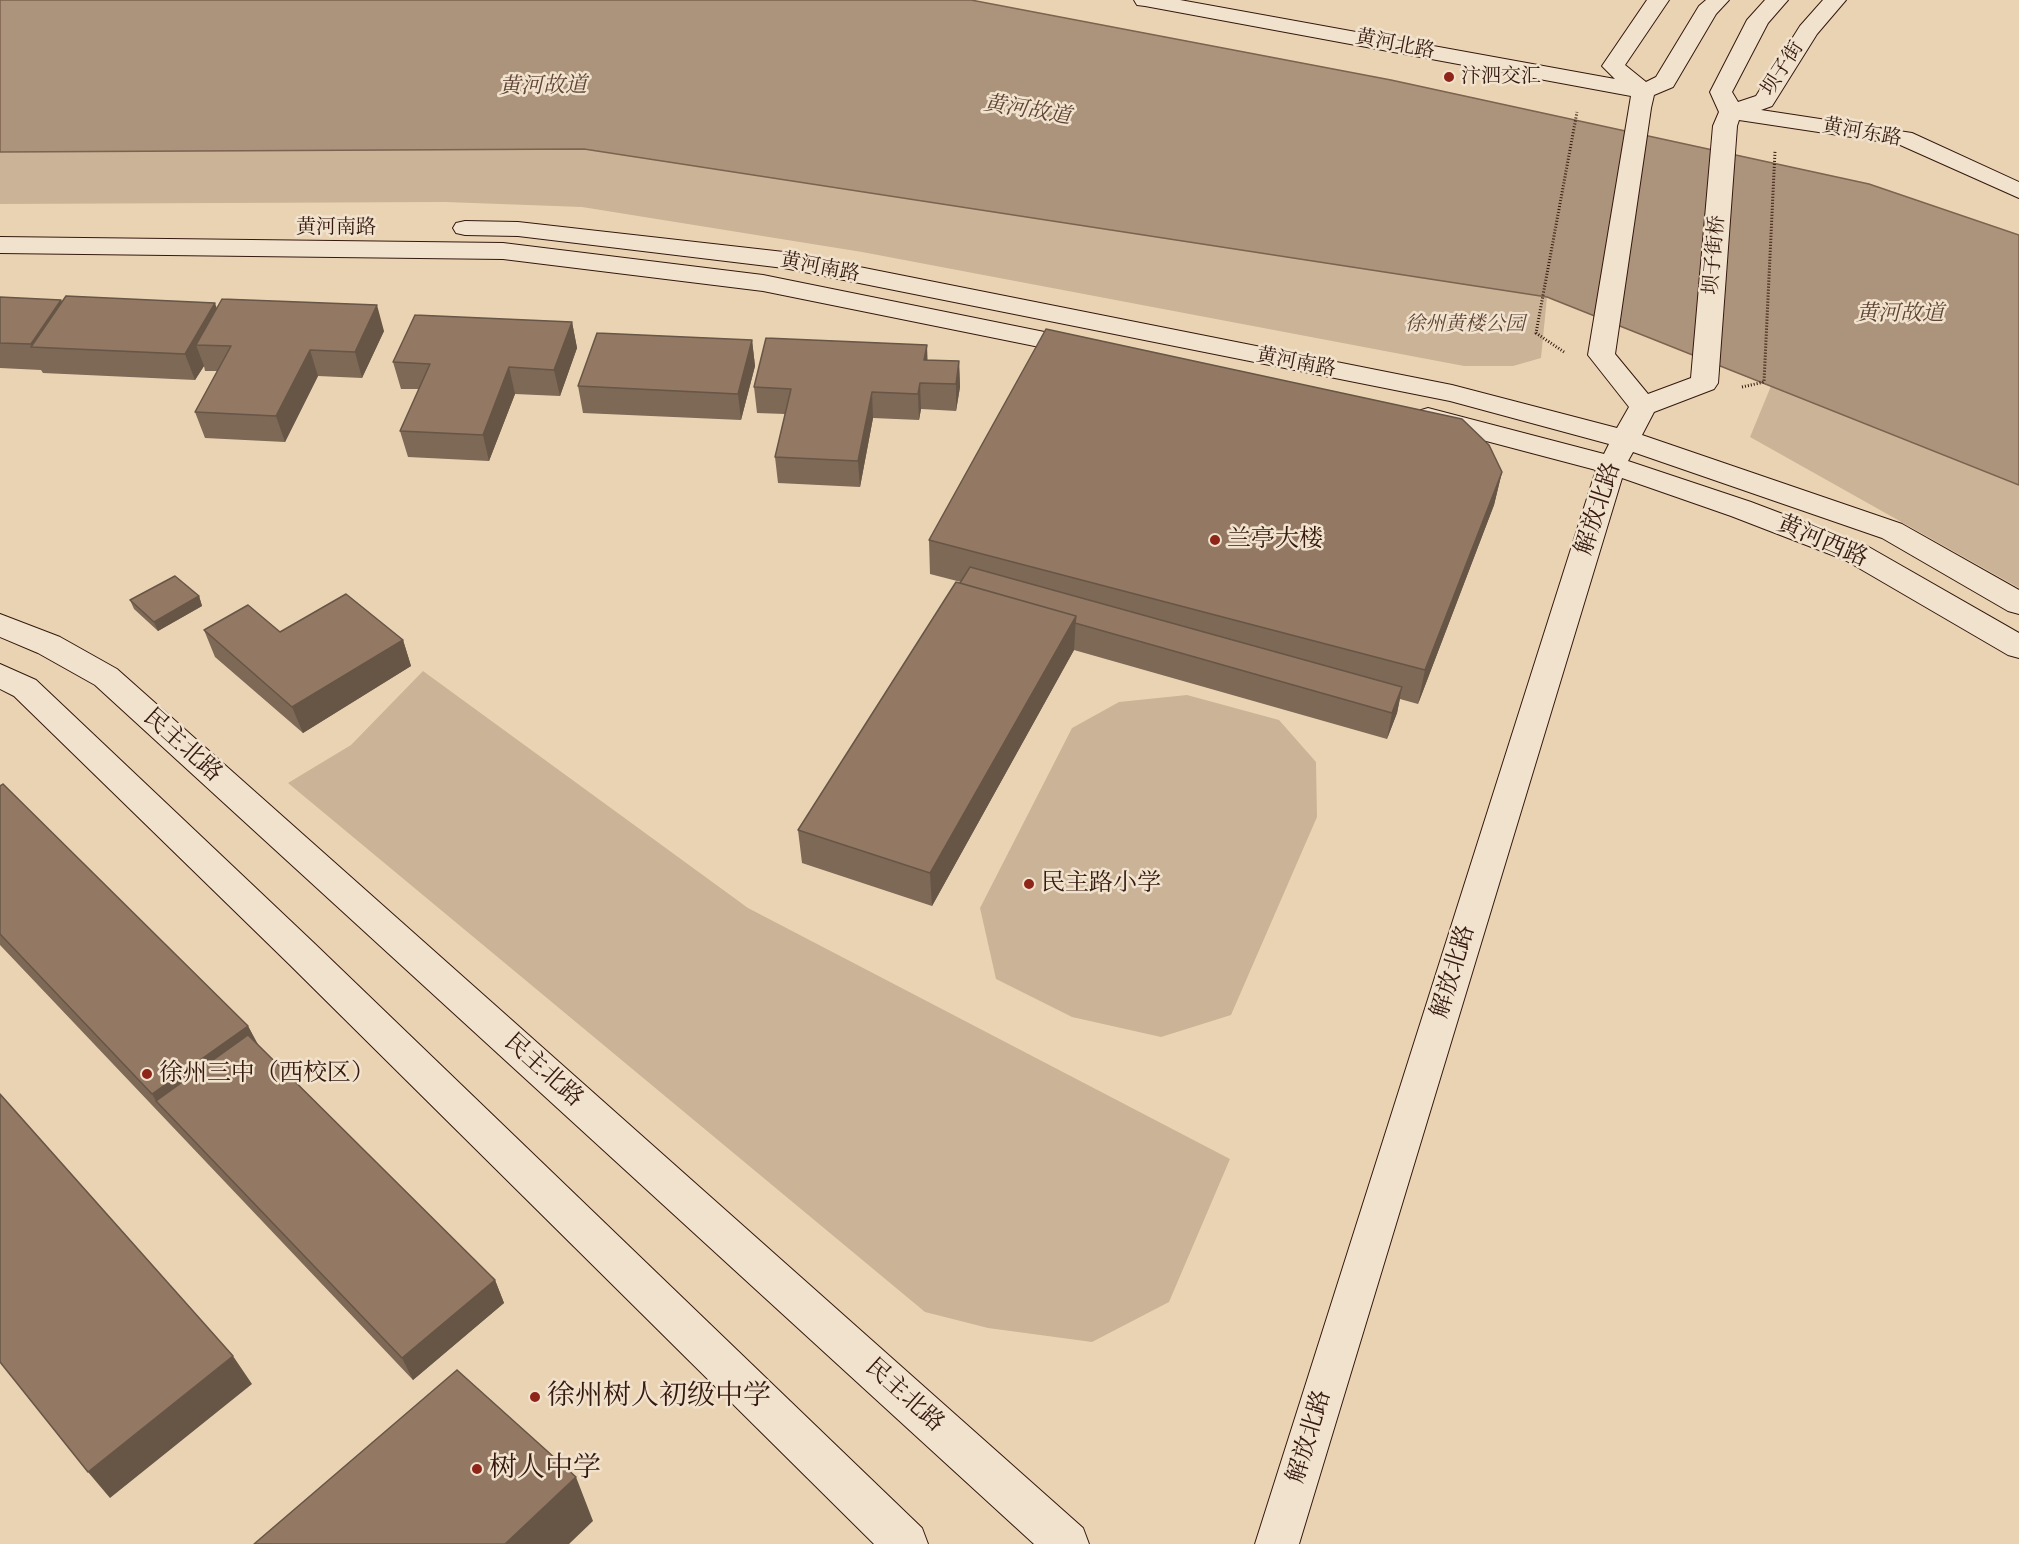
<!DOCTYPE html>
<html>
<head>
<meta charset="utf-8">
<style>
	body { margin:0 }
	canvas { display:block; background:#ead3b3 }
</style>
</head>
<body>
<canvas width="2019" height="1544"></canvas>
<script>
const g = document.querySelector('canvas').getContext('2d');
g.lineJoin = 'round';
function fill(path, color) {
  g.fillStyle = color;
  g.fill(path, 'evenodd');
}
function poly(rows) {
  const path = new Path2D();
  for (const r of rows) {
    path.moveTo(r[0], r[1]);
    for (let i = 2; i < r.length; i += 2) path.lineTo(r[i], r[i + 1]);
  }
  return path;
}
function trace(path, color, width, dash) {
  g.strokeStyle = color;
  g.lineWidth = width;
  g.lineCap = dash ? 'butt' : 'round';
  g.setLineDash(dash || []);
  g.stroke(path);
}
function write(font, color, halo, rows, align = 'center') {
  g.font = font + ' "Libre Bodoni","Noto Serif SC",serif';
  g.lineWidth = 5;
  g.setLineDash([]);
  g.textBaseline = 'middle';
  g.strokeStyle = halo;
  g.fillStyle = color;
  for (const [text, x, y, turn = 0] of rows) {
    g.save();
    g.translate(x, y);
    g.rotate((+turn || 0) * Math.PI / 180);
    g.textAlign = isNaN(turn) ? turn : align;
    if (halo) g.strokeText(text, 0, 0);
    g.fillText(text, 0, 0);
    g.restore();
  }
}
fill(poly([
	[584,149,1547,297,1541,358,1513,366,1464,366,862,252,582,207,445,202,0,204,0,152],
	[1771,386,2019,485,2019,588,1750,437],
	[423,671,748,908,1230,1159,1169,1302,1092,1342,988,1328,925,1312,288,783,351,745],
	[1187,695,1279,720,1316,762,1317,817,1231,1015,1161,1037,1072,1017,996,979,980,908,1072,728,1119,702]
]), '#cbb397');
const water = poly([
	[0,0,971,0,1391,80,1869,184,2019,235,2019,485,1547,297,584,149,0,152,0,0]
]);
fill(water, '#ac937b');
trace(water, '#7c624f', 1.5);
const secondary = poly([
	[1134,0,1180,0,1615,79,1602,66,1647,0,1669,0,1625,65,1646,82,1656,77,1699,6,1706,0,1729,0,1716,14,1673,87,1654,95,1651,108,1615,354,1648,394,1691,378,1713,126,1719,112,1710,92,1747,20,1765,0,1788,0,1768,23,1732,92,1738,102,1756,96,1800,26,1823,0,1846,0,1817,34,1772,106,1761,110,1912,133,2019,182,2019,198,1898,144,1739,120,1737,126,1718,383,1714,389,1654,412,1642,435,1902,524,2019,590,2019,614,2008,611,1882,538,1633,452,1628,461,1751,502,1867,546,2019,633,2019,658,2008,655,1845,560,1731,516,1622,478,1299,1544,1255,1544,1596,470,1418,423,1414,417,1418,411,1428,408,1604,454,1609,444,1450,401,784,268,518,236,465,235,456,233,453,228,456,223,465,221,518,222,784,252,1452,385,1617,428,1629,407,1588,355,1631,96,1145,6,1137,5,1134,0],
	[0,237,503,243,763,275,1084,340,1093,342,1097,348,1093,354,1084,356,763,291,503,259,0,253,0,237],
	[0,614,60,637,117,669,1083,1528,1089,1544,1034,1544,95,685,38,653,0,637,0,614],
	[0,664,36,680,315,944,922,1528,928,1544,874,1544,289,964,14,696,0,689,0,664]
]);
trace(secondary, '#35180e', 2);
trace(poly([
	[1564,352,1536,333,1577,112],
	[1742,387,1764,382,1775,151]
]), '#35180e', 3, [1, 2]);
fill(secondary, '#f1e2ce');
fill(poly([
	[0,297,62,302,217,308,384,331,362,378,318,376,285,442,205,438,195,412,217,371,205,371,204,366,195,380,43,373,41,370,0,368],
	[572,322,577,348,560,396,515,394,489,461,408,457,400,431,419,389,401,389,393,362],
	[752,340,755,366,741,420,583,413,578,386],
	[927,345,927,360,959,361,960,387,956,411,921,409,919,420,873,418,860,487,778,483,775,457,785,414,757,413,754,387],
	[1502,472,1494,505,1418,704,1400,699,1397,713,1387,739,1074,650,932,906,802,863,798,830,961,582,930,574,929,540],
	[199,596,202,606,158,631,134,609,130,600],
	[204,630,280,632,403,640,411,666,303,733,215,657],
	[0,786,248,1026,259,1046,495,1280,504,1303,413,1380,0,945]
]), '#7e6856');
fill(poly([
	[61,300,71,325,32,347,31,344],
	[215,303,224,329,196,345,204,366,195,380,185,354],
	[377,305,384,331,362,378,355,352],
	[572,322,577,348,560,396,554,370],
	[752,340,755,366,741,420,738,394],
	[927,345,928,372,924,360],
	[310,350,318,376,285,442,276,416],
	[959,361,960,387,956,411,956,384],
	[509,367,515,394,489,461,483,435],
	[920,383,921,409,919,420,918,394],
	[872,392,873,418,860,487,858,461],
	[1502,472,1494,505,1418,704,1425,670],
	[199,596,202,606,158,631,154,622],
	[1076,616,1074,650,932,906,930,873],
	[403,640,411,666,303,733,292,707],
	[1402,687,1397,713,1387,739,1392,713],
	[248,1026,264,1057,156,1101,152,1094],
	[495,1280,504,1303,413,1380,402,1358],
	[233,1356,252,1384,110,1498,88,1472],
	[576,1477,593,1521,569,1544,505,1544]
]), '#675546');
const building = poly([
	[66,296,215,303,185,354,31,347,66,296],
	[0,297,61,300,31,344,0,343,0,297],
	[222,299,377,305,355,352,310,350,276,416,195,412,231,346,196,345,222,299],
	[415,315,572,322,554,370,509,367,483,435,400,431,430,364,393,362,415,315],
	[1046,329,1462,419,1489,445,1502,472,1425,670,929,540,1046,329],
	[597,333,752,340,738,394,578,386,597,333],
	[766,338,927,345,924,360,959,361,956,384,920,383,918,394,872,392,858,461,775,457,791,389,754,387,766,338],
	[970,567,1402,687,1392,713,1075,623,1076,616,960,583,970,567],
	[175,576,199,596,154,622,130,600,175,576],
	[956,582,1076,616,930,873,798,830,956,582],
	[346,594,403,640,292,707,204,630,248,605,280,632,346,594],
	[3,784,248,1026,152,1094,0,934,0,786,3,784],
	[248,1035,495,1280,402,1358,156,1101,248,1035],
	[0,1094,233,1356,88,1472,0,1362,0,1094],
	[457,1370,576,1477,505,1544,254,1544,457,1370]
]);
fill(building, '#937964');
trace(building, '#675546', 1.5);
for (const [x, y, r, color] of [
	[1449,77,6,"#8f2418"],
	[1215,540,6,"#8f2418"],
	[1029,884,6,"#8f2418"],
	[147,1074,6,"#8f2418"],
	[535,1397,6,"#8f2418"],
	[477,1469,6,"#8f2418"]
]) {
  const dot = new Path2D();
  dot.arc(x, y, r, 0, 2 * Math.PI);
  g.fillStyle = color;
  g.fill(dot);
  trace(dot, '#f1e2ce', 2);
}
write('20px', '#35180e', '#f1e2ce', [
	["黄河北路",1395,45,11],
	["坝子街",1783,69,-57],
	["黄河东路",1862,133,10],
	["黄河南路",336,228],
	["坝子街桥",1715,255,-85],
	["黄河南路",820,268,11],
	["黄河南路",1296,363,11]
]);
write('20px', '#35180e', '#f1e2ce', [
	["汴泗交汇",1461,77]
], 'left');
write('italic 20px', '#624637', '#f1e2ce', [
	["徐州黄楼公园",1465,325]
]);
write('italic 22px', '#5f4334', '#f1e2ce', [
	["黄河故道",543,87,-1],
	["黄河故道",1027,111,9],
	["黄河故道",1900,315]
]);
write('24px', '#35180e', '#f1e2ce', [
	["解放北路",1599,509,-72],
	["黄河西路",1822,542,23],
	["民主北路",182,746,42],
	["解放北路",1454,972,-73],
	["民主北路",543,1071,42],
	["民主北路",904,1396,42],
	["解放北路",1310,1437,-73]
]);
write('24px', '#35180e', '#f1e2ce', [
	["兰亭大楼",1227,540],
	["民主路小学",1041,884],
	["徐州三中（西校区）",159,1074]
], 'left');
write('28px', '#35180e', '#f1e2ce', [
	["徐州树人初级中学",547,1397],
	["树人中学",489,1469]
], 'left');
</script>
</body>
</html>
